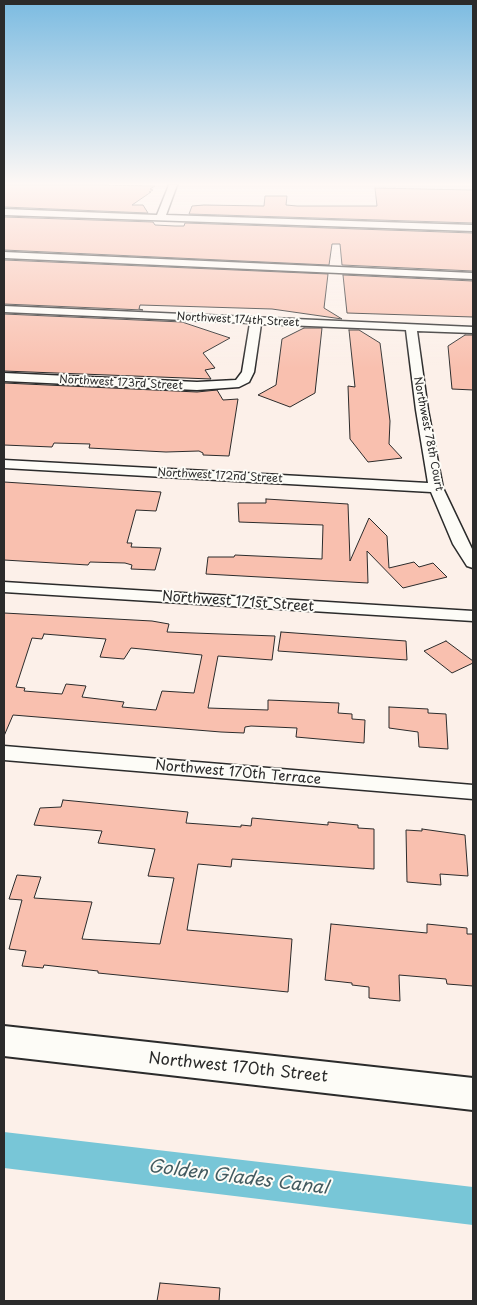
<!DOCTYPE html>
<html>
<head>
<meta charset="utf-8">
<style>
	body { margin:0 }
	#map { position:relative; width:477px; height:1305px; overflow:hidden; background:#fcf0e9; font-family:"Playpen Sans",sans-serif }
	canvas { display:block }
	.frame { position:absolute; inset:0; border:5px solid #2b2b2b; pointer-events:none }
</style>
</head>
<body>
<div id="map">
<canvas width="477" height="1305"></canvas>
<div class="frame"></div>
</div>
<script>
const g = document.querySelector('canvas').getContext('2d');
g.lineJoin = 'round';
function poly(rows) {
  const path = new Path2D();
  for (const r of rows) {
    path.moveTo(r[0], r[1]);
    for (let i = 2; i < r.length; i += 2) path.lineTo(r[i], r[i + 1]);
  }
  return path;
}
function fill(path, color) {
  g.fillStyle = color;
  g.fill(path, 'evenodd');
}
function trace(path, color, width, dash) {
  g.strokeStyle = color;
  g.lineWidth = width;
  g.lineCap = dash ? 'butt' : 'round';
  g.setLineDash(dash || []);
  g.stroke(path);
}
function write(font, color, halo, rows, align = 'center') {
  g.font = font + ' "Playpen Sans",sans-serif';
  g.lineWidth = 4;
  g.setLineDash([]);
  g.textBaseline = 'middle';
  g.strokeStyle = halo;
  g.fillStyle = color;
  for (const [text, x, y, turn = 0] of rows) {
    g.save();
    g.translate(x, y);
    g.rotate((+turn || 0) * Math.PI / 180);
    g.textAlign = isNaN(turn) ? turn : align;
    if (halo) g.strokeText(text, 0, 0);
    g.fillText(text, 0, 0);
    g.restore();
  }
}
fill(poly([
	[4,1132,473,1187,473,1225,4,1168,4,1132]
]), '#78c6d7');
const building = poly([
	[4,185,97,185,155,186,150,189,153,190,149,192,151,192,132,205,143,205,148,213,4,207,4,185],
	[375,188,473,190,473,223,189,214,192,206,204,205,264,206,265,196,287,196,286,205,297,206,377,206,375,188],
	[4,217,153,222,155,225,175,226,184,226,185,223,473,233,473,271,342,265,340,244,332,244,329,265,4,250,4,217],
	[4,260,328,274,324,308,342,319,272,309,140,305,139,309,143,310,4,304,4,260],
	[343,275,473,281,473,317,347,313,343,275],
	[4,314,182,322,230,338,203,353,215,368,205,370,211,379,4,371,4,314],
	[304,328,322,328,315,393,290,407,258,395,276,385,282,339,304,328],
	[349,330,359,330,380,343,390,421,389,444,402,458,368,462,350,439,348,386,355,387,349,330],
	[465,335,473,335,473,390,452,389,448,346,465,335],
	[4,383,197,392,217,390,223,400,238,399,229,456,203,455,203,453,199,451,166,452,89,448,90,444,54,443,52,447,4,445,4,383],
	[4,482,161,492,156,511,136,510,127,543,132,543,131,547,161,548,155,570,131,569,132,565,125,563,90,562,88,565,4,560,4,482],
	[266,499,348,504,350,561,369,518,387,536,389,568,414,562,419,567,433,563,447,577,403,588,367,551,368,583,206,574,208,557,234,557,235,555,322,559,323,525,239,522,238,503,266,503,266,499],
	[4,613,152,621,169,624,167,632,275,636,272,660,218,656,208,708,268,710,268,700,339,703,338,713,352,714,352,719,365,720,364,743,296,737,297,728,251,726,245,727,244,733,221,732,13,715,4,736,4,613],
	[44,634,106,639,100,657,124,659,131,648,202,655,194,693,162,691,156,710,122,707,124,702,82,697,86,686,66,684,62,694,24,691,25,688,16,687,32,638,42,639,44,634],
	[281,632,406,641,407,660,278,651,281,632],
	[446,641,473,661,473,663,452,673,424,651,446,641],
	[389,707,428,709,428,713,446,714,448,749,419,747,418,732,389,728,389,707],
	[63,800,188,812,186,823,241,827,241,825,251,826,252,818,328,825,328,822,358,825,358,828,374,829,374,869,232,859,231,867,198,864,187,930,292,939,288,992,98,973,98,971,44,965,43,968,22,966,26,951,9,949,22,900,9,899,17,875,41,877,34,898,92,902,82,939,160,944,174,878,148,876,155,849,98,843,102,831,34,825,40,808,61,807,63,800],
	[422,829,465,835,468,876,440,874,441,885,407,882,406,830,422,831,422,829],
	[331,924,427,933,427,924,467,928,467,934,473,934,473,986,447,984,446,979,399,975,400,1001,369,998,369,987,352,985,352,983,325,980,331,924],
	[160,1283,220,1288,219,1301,157,1301,160,1283]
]);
fill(building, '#f9c0af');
trace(building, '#2b2b2b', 1);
const minor = poly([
	[169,185,177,185,166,215,473,225,473,231,4,215,4,209,157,215,169,185],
	[4,252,473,273,473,279,4,258,4,252],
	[4,306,473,327,473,333,417,331,428,410,443,488,473,551,473,568,467,566,453,544,431,492,4,468,4,460,428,483,416,410,406,330,261,324,254,372,249,382,239,387,197,390,4,381,4,373,197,382,236,380,242,372,250,323,4,312,4,306],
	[4,582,473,611,473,621,4,592,4,582],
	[4,746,473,785,473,799,4,760,4,746]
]);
const tertiary = poly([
	[4,1026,473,1078,473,1110,4,1056,4,1026]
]);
trace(minor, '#2b2b2b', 3);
trace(tertiary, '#2b2b2b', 4);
fill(minor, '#fdfcf7');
fill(tertiary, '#fdfcf7');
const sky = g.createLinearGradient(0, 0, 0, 368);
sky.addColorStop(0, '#7bbbe1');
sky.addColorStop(0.5, '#fef8f5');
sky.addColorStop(1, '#fef8f500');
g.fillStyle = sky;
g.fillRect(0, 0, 477, 368);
write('11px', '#2b2b2b', '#fdfcf7', [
	["Northwest 174th Street",238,320,3],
	["Northwest 173rd Street",121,383,3],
	["Northwest 78th Court",428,434,79],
	["Northwest 172nd Street",220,476,3]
]);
write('14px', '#2b2b2b', '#fdfcf7', [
	["Northwest 171st Street",238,602,4],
	["Northwest 170th Terrace",238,773,5]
]);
write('16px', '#2b2b2b', '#fdfcf7', [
	["Northwest 170th Street",238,1068,6]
]);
write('italic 18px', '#425a5f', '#fdfcf7', [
	["Golden Glades Canal",238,1178,7]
]);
</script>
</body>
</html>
